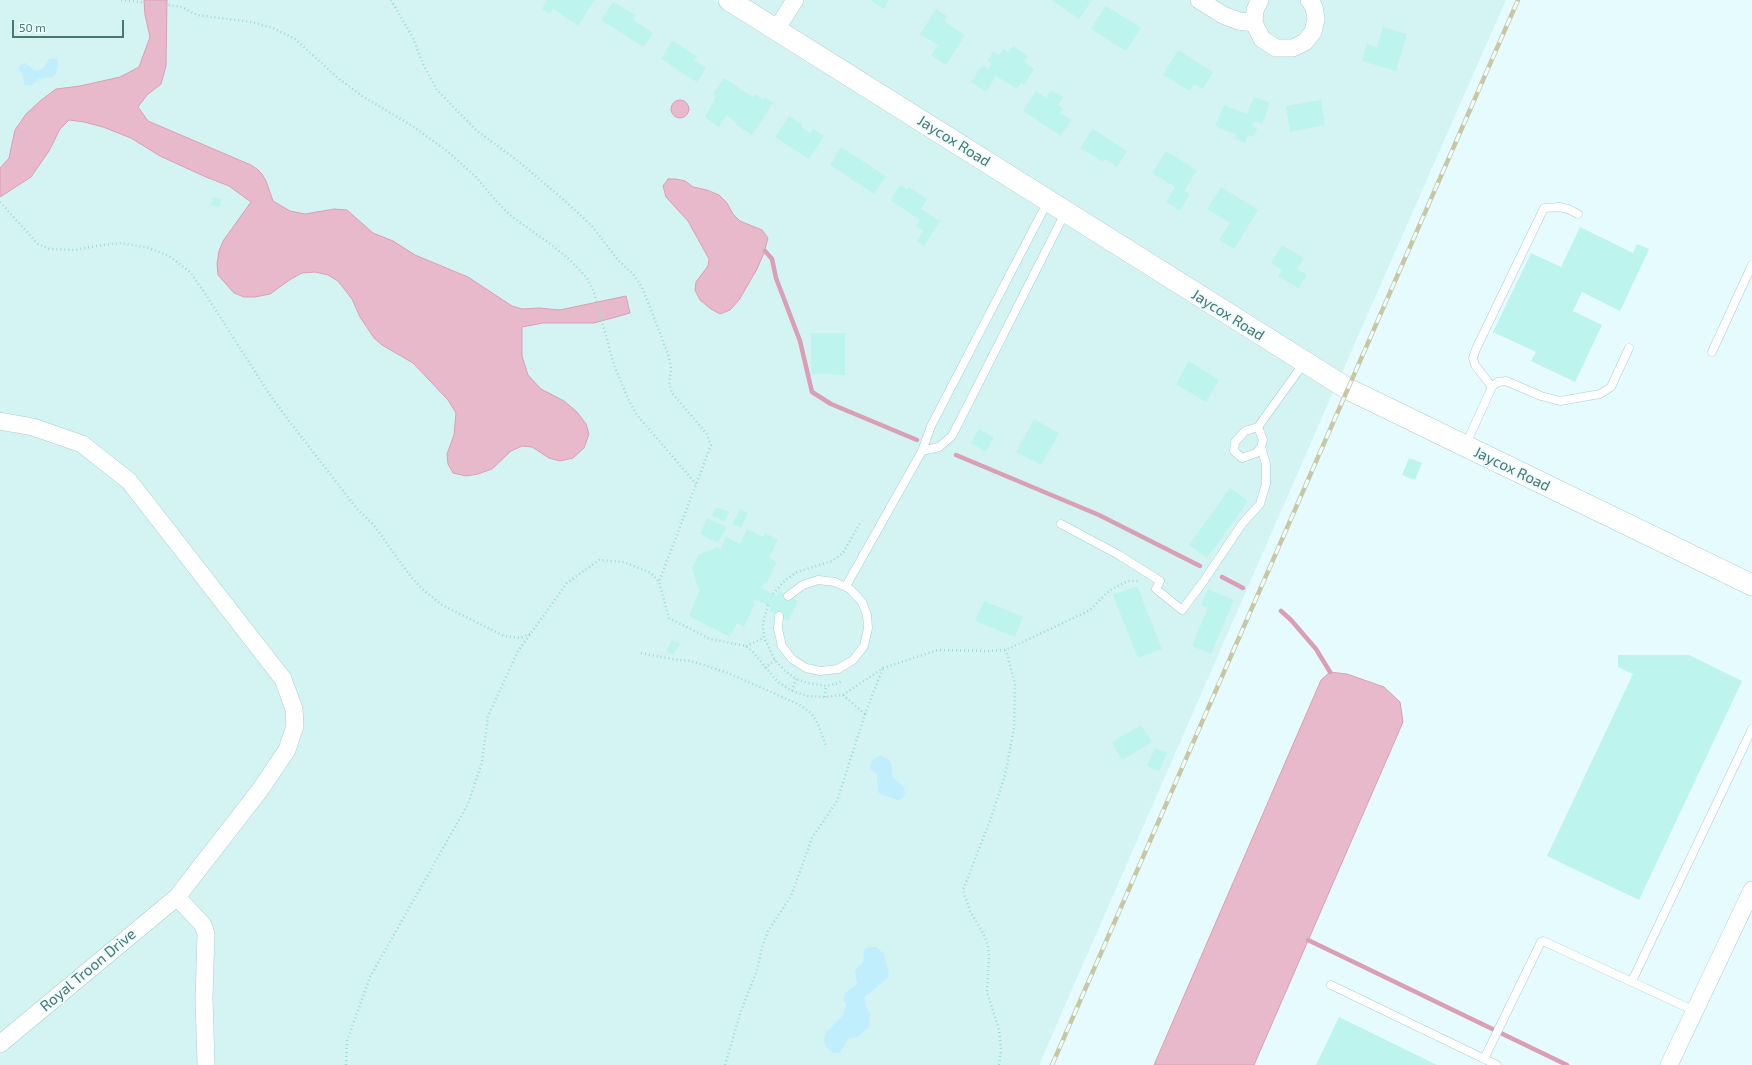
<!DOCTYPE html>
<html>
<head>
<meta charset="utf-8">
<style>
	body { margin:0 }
	#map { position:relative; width:1752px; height:1065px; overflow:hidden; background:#e6fbfd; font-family:"Exo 2",sans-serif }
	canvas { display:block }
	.scale { position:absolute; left:12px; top:20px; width:112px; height:18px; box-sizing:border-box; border:2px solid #497870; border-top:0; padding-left:5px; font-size:12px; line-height:14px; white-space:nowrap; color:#497870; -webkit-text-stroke:3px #edfdff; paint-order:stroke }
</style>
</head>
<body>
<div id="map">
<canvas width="1752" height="1065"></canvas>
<div class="scale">50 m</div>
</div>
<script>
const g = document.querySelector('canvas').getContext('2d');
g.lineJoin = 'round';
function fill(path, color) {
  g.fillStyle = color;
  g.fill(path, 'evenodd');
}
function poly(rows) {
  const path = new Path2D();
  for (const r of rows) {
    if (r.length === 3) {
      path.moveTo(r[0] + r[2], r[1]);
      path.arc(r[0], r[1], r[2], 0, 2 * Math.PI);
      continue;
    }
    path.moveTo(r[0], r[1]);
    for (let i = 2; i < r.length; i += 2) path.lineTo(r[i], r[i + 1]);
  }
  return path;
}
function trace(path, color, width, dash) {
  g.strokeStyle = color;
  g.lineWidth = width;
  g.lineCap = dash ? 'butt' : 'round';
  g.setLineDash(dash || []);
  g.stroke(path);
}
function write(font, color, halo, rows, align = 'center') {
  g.font = font + ' "Exo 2",sans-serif';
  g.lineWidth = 3.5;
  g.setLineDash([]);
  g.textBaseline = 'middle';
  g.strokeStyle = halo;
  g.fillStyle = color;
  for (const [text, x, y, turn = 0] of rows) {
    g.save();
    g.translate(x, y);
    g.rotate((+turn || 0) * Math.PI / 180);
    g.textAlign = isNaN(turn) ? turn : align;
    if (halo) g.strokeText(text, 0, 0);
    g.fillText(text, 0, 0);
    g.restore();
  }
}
fill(poly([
	[0,0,714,0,1334,390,1039,1065,0,1065],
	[744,0,1506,0,1340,377]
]), '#d4f4f4');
fill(poly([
	[53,58,57,59,58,64,56,74,52,77,38,79,31,86,24,85,23,74,19,70,19,66,25,63,34,70,39,70,43,69,49,59],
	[880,755,888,759,892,765,892,776,904,787,905,794,903,798,898,800,882,795,878,792,877,774,872,771,870,768,871,762],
	[871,947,876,947,884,954,889,974,886,979,865,997,866,1007,870,1014,869,1027,858,1037,849,1038,840,1052,834,1053,830,1051,826,1046,824,1041,825,1034,843,1015,846,1005,843,999,846,992,857,985,855,970,863,962,864,951,866,948]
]), '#c0eefd');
const water = poly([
	[144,0,167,0,166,66,161,84,147,95,138,107,148,121,251,165,257,169,262,174,266,181,273,201,290,211,305,214,334,209,347,210,373,233,393,241,415,255,468,277,512,306,522,309,539,308,560,310,626,296,630,313,616,317,594,323,543,323,522,327,522,356,528,375,541,389,564,401,577,412,586,424,589,434,584,448,573,458,560,461,549,458,532,447,522,446,511,451,492,469,478,474,466,476,453,473,448,464,447,454,454,435,456,413,448,400,413,363,382,345,374,338,360,317,352,299,338,281,328,275,315,272,302,273,291,279,270,294,255,297,244,297,234,293,218,275,217,264,219,251,223,241,251,202,229,186,206,177,160,156,131,138,103,127,84,122,69,120,60,129,49,151,31,177,0,197,0,168,9,158,15,130,26,114,40,101,56,89,80,86,120,77,139,67,150,37,145,15,144,0],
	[680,109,9],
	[668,179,676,179,685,181,693,187,707,190,719,195,727,203,733,214,740,221,762,230,768,238,764,253,757,269,739,300,730,310,720,314,711,309,700,300,695,290,696,282,708,266,709,259,688,221,666,197,663,186,668,179],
	[1330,672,1347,674,1384,687,1400,702,1403,722,1254,1065,1154,1065,1321,680,1330,672]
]);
fill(water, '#e8b9cb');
trace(water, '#da9fb5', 1);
trace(poly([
	[765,251,772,259,776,278,800,341,812,392,831,404,917,440],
	[956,455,1099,515,1200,566],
	[1222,577,1243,588],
	[1281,611,1291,620,1316,649,1330,672],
	[1308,940,1567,1065]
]), '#da9fb5', 4.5);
fill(poly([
	[547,0,595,0,578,26,553,9,550,14,542,9],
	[870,0,889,0,884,9],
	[1051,0,1092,0,1079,19],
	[613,2,636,15,633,20,653,33,644,47,601,20],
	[1106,6,1141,28,1126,51,1091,29],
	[936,9,947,16,944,21,965,35,946,65,931,55,938,45,920,34],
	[1383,27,1407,34,1396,71,1362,61,1367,44,1377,47],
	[672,41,697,56,694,60,706,68,697,82,661,59],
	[1013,46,1028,56,1024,62,1034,69,1024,85,1021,83,1017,89,996,76,986,92,971,82,982,65,989,69,992,64,987,61,993,52,999,55,1003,49,1009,52],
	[1178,50,1213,72,1203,89,1194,84,1190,91,1163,75],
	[724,78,753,97,755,94,764,100,765,97,773,103,752,135,736,125,737,123,727,115,719,127,705,117,716,96,713,94],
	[1051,90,1063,97,1058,105,1063,109,1060,113,1071,120,1061,136,1023,111,1036,91,1046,98],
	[1254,97,1270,103,1262,124,1254,121,1252,126,1257,128,1254,137,1248,135,1245,143,1235,139,1236,135,1215,126,1224,105,1247,114],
	[1321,100,1325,125,1290,132,1286,106],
	[789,116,803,125,801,127,810,133,813,129,824,136,809,159,775,137],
	[1093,129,1127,151,1117,167,1105,159,1103,162,1080,148],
	[841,147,886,176,874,194,830,165],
	[1166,151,1197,170,1184,191,1190,194,1180,211,1166,202,1175,187,1152,173],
	[900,185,908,190,909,187,927,199,921,209,940,221,924,246,917,241,923,231,916,226,920,220,890,200],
	[1221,187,1258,210,1234,249,1219,240,1230,223,1207,209],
	[213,197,222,199,219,207,210,205],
	[1580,227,1633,253,1637,244,1649,249,1620,311,1582,292,1573,311,1602,325,1575,382,1531,361,1536,352,1493,332,1531,253,1561,267],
	[1282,245,1304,258,1297,269,1307,275,1298,288,1278,276,1282,270,1271,263],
	[811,333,845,333,845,375,811,374],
	[1189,361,1219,380,1206,402,1176,384],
	[1034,419,1059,433,1041,465,1016,452],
	[979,429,994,437,986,452,971,443],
	[1409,458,1422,463,1415,480,1402,475],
	[1230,488,1248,501,1207,558,1189,545],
	[716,507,729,512,725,522,712,516],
	[740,509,748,513,741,528,732,524],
	[707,518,727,527,718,543,700,534],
	[747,529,763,537,765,533,778,540,769,558,777,562,766,584,764,582,761,588,777,596,779,591,798,601,788,621,769,611,771,607,755,599,753,603,755,604,744,627,737,623,730,637,689,616,700,589,698,588,692,569,699,554,718,547,720,549,726,537,740,544],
	[1137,586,1162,649,1138,658,1113,595],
	[1208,589,1234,600,1211,654,1192,646,1208,608,1201,605],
	[984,601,1023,617,1015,637,975,621],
	[672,640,680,644,673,655,666,652],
	[1618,655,1689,655,1742,681,1639,900,1547,856,1633,674,1618,667],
	[1141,725,1152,742,1122,760,1112,742],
	[1155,748,1167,753,1159,771,1147,766],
	[1339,1017,1437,1065,1316,1065]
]), '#bdf4ed');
const service = poly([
	[1712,352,1752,265],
	[1492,387,1475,365,1473,358,1476,349,1544,208,1559,207,1568,209,1578,214],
	[1258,427,1263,440,1261,447,1256,453,1242,458,1234,451,1235,442,1245,431,1258,427,1304,363],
	[1465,446,1492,387,1498,382,1506,381,1541,396,1560,401,1600,394,1611,387,1629,348],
	[922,451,939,447,952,436,1065,213],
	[1061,524,1119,555,1160,581,1156,589,1182,610,1203,582,1242,524,1260,504,1266,484,1266,464,1261,447],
	[846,586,922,451,931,426,1048,201],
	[779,616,778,629,782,646,792,659,806,668,820,671,838,669,853,660,864,646,868,628,867,615,862,602,850,589,835,582,818,580,803,585,788,596],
	[1632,981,1752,729],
	[1331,985,1497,1065],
	[1484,1059,1541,942,1543,941,1695,1011]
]);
const minor = poly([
	[1199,0,1223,15,1239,21,1254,23],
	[1260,0,1255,10,1254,23,1262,39,1276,48,1293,48,1305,42,1313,32,1316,19,1314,7,1309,0],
	[776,30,795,0],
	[0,421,33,427,82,444,129,481,283,679,294,709,295,726,287,750,260,790,177,897,0,1044],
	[177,897,203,925,206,934,204,998,206,1065],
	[1669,1065,1752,890]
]);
const tertiary = poly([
	[729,0,1348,389,1752,585]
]);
trace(service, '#a9cdca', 9);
trace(minor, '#a9cdca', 18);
trace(tertiary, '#a9cdca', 22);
trace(poly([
	[121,0,169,5,182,7,197,15,251,22,273,28,295,39,338,78,362,96,414,127,447,151,475,176,496,201,511,216,549,243,570,260,587,278,594,292,614,365,628,399,637,415,696,484],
	[391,0,413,38,423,64,437,90,477,131,518,161,565,201,592,226,618,260,633,274,642,287,668,354,671,368,669,384,672,393,707,434,711,445,659,582,669,618,710,639,746,646,753,652,777,681,792,691,808,696,825,697,843,695,883,668,938,650,987,651,1006,650,1090,610,1110,590,1128,581,1138,581],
	[0,202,38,244,50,249,75,250,102,245,121,243,149,248,169,256,190,272,206,295,268,392,289,421,358,510,373,524,408,573,422,589,442,605,504,636,520,638,532,633],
	[773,594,785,580,797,572,832,561,843,553,860,523],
	[768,605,763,623,764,638,775,660,784,670,796,679,808,683,826,686,839,683,842,680],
	[746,646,764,638],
	[641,653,678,660,691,661,728,673,798,704,811,713,818,724,826,746],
	[765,668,775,660],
	[792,691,796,679],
	[843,695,865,714],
	[825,697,826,686],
	[346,1065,347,1041,370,977,468,804,482,762,488,716,518,651,567,583,599,560,624,562,651,573,659,582],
	[725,1065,741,1011,757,970,762,948,768,931,791,896,812,838,837,801,865,714,883,668],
	[999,1065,1001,1050,999,1030,987,992,989,957,988,945,983,933,970,911,963,890,991,818,1005,775,1014,728,1015,684,1006,650]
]), '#9fd9d1', 2.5, [1, 3]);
trace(service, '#fff', 8);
trace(minor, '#fff', 17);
trace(tertiary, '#fff', 21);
const rail = poly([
	[1052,1065,1518,0]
]);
trace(rail, '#c7c8a3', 4.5);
trace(rail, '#edfdff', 3, [9]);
write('15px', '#497870', '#edfdff', [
	["Jaycox Road",954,141,32],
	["Jaycox Road",1228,315,32],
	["Jaycox Road",1512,469,26],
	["Royal Troon Drive",88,970,-40]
]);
</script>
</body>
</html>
